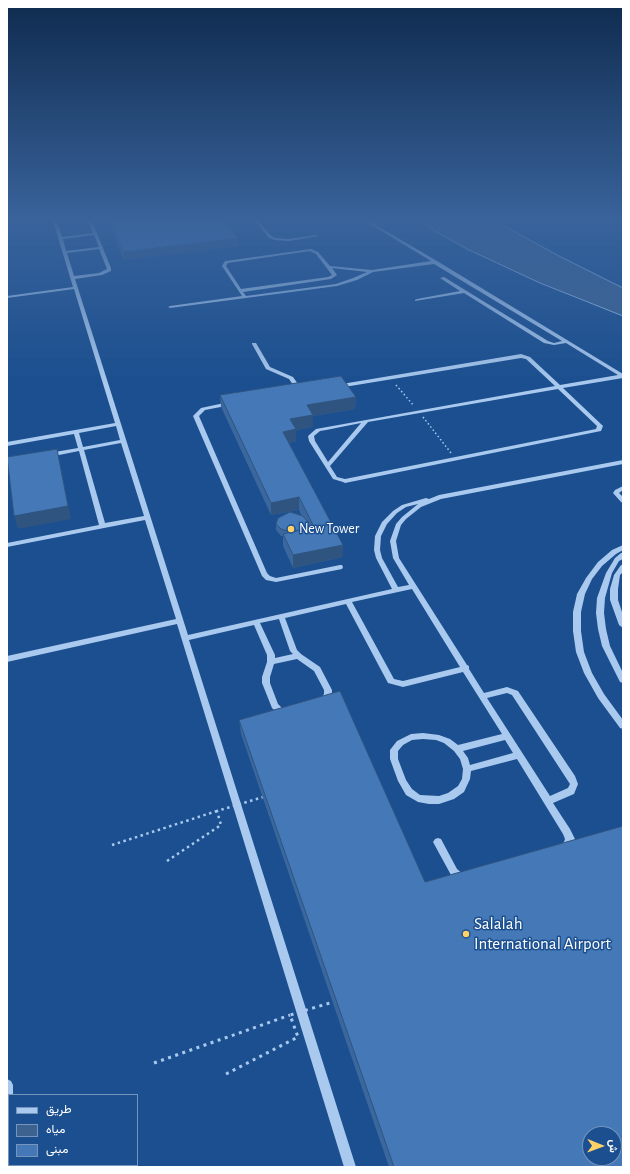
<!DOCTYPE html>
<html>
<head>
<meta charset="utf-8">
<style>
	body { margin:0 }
	#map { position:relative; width:630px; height:1174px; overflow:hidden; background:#1b4f8f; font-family:"Alegreya Sans",Vazirmatn,sans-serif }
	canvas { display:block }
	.frame { position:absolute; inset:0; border:8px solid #fff; pointer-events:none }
	.legend { position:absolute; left:8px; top:1094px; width:130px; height:72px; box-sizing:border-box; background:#1b4f8f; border:1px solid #7695bc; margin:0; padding:5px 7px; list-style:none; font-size:12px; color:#fff }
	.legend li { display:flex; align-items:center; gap:8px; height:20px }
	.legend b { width:20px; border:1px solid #7695bc }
	.north { position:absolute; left:582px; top:1126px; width:40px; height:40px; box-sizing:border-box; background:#1b4f8f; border:1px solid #7695bc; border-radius:50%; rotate:91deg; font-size:11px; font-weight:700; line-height:16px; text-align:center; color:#fff }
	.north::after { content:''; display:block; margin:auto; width:14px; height:18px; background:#ffd166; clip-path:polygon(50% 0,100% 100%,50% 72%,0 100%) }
</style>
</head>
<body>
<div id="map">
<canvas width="630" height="1174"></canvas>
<div class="frame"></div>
<ul class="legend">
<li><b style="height:5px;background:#a9c9ee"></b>طريق</li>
<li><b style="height:11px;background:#3c6290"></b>مياه</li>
<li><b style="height:11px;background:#4478b7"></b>مبنى</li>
</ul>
<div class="north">ش</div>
</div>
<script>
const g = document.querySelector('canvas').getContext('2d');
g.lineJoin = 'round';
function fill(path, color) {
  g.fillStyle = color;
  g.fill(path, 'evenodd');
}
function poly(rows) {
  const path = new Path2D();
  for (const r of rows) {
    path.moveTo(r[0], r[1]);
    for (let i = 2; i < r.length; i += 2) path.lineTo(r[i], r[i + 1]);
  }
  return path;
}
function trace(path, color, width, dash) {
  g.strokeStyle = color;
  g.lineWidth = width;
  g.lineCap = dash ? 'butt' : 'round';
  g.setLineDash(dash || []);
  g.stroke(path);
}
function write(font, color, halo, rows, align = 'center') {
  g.font = font + ' "Alegreya Sans",sans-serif';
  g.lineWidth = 3;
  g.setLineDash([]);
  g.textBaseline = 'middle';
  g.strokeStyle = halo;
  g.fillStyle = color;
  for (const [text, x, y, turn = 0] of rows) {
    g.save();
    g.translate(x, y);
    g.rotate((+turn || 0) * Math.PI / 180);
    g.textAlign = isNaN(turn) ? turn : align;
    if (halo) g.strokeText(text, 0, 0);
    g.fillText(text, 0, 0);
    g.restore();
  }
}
const water = poly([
	[417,221,495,221,559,256,623,288,623,316,540,283,467,249,417,221]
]);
fill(water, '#3c6290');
trace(water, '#9cc4f0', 1);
trace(poly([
	[396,385,414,406],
	[423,417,451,453]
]), '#a9c9ee', 1.5, [1.5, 2.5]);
trace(poly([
	[112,845,217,811]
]), '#a9c9ee', 2.5, [2.5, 3.5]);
trace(poly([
	[154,1063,290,1015]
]), '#a9c9ee', 3, [3, 4.5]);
fill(poly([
	[53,221,57,221,62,237,93,233,88,221,92,221,111,268,111,271,102,275,75,279,188,635,392,589,376,558,374,550,375,536,382,522,393,511,402,505,426,498,429,499,439,495,623,460,623,464,441,499,421,507,406,519,401,525,396,541,399,558,467,665,469,666,469,669,484,693,507,687,518,691,575,776,578,784,574,794,553,803,570,829,575,839,571,848,566,851,563,852,560,851,558,848,560,845,564,842,565,839,563,834,517,759,471,771,470,779,464,792,454,799,439,804,429,804,418,802,406,795,398,781,390,759,390,750,397,741,411,734,423,733,439,735,450,739,458,745,502,734,463,672,403,687,388,683,346,604,285,618,297,650,301,654,320,667,332,690,332,695,325,704,322,705,319,704,318,702,324,694,324,690,314,671,297,659,274,664,270,677,270,683,278,704,282,708,290,710,291,712,290,714,287,715,276,712,272,708,262,683,262,677,267,662,267,655,254,625,189,640,356,1167,344,1167,177,624,7,662,7,656,176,619,145,520,7,547,7,543,99,525,79,451,49,457,46,455,49,453,78,448,74,434,7,446,7,442,115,423,74,289,7,298,7,296,73,287,53,221],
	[94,235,99,247,66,251,63,239,94,235],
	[99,249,107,269,99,273,74,276,67,253,99,249],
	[116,426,120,440,83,447,79,433,116,426],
	[121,443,144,516,105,523,84,450,121,443],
	[418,504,402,517,396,524,390,541,393,558,409,585,398,587,382,558,380,550,381,536,387,524,397,513,406,507,418,504],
	[412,589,460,667,403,681,394,679,352,602,412,589],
	[279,619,290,651,293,654,275,658,275,655,260,623,279,619],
	[507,693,512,695,568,781,570,784,568,788,550,796,487,698,507,693],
	[423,739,436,740,444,743,454,751,460,759,463,769,462,779,458,786,448,793,439,796,420,795,412,789,406,780,398,759,398,751,403,745,412,740,423,739],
	[505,740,513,753,470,765,468,758,463,751,505,740],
	[255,221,259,221,270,235,275,238,289,239,316,235,318,236,289,241,274,240,268,237,255,221],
	[365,221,369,221,437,261,623,374,623,378,563,388,602,425,603,426,601,431,345,483,343,482,333,479,309,441,308,436,316,429,555,386,526,359,521,358,338,388,335,386,336,385,521,354,530,357,560,385,618,375,566,343,554,345,544,343,464,293,415,301,415,300,417,299,460,291,440,278,444,277,548,341,554,343,562,341,434,264,373,272,357,280,337,286,170,308,168,307,170,306,242,296,222,266,225,261,226,261,311,249,318,252,330,266,372,270,431,261,365,221],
	[310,251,316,254,332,275,328,277,241,289,226,266,228,263,310,251],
	[332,268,367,272,353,278,336,284,246,296,243,292,331,279,337,275,332,268],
	[558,389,597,426,596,429,345,479,337,477,330,466,368,422,558,389],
	[361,423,328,462,315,441,314,436,320,431,326,430,361,423],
	[252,343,256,343,270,367,293,377,303,391,302,392,298,392,289,379,266,369,252,344,252,343],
	[229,402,231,403,231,405,205,410,199,416,267,573,270,576,276,578,340,565,342,565,343,567,342,569,276,582,266,580,262,576,193,416,201,408,229,402],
	[623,486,623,490,619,493,623,497,623,503,621,502,613,493,615,490,623,486],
	[623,545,623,550,616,554,602,566,592,579,585,594,581,612,581,631,584,652,592,673,604,694,623,720,623,729,620,728,598,698,584,673,576,652,573,631,573,612,577,594,586,578,598,562,612,550,623,545],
	[621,553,623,553,623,559,619,561,612,573,605,598,604,613,606,629,610,646,623,673,623,683,620,682,602,646,598,629,596,613,597,598,606,573,615,558,621,553],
	[621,565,623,565,623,572,620,575,618,589,618,600,623,615,623,628,619,625,610,600,610,589,614,575,621,565],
	[438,838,441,839,457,869,464,875,466,878,464,881,461,882,458,881,451,875,433,842,435,839,438,838],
	[7,1079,11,1081,13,1085,13,1095,9,1095,9,1120,7,1119,7,1079],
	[9,1161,9,1165,19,1165,19,1167,7,1167,9,1161]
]), '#a9c9ee');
trace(poly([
	[167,861,221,825,217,811,263,797]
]), '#a9c9ee', 2.5, [2.5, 3.5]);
trace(poly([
	[226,1074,298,1037,290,1015,333,1002]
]), '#a9c9ee', 3, [3, 4.5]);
fill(poly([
	[108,221,226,221,239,246,124,260],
	[220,395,356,397,355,409,313,416,313,427,296,430,296,441,289,443,343,557,293,568,283,546,283,536,281,536,276,530,276,524,301,515,299,510,271,515,221,407],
	[239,720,425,882,623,1167,389,1167,241,734]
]), '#3a679d');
fill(poly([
	[238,238,239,246,124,260,123,252],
	[356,397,355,409,313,416,313,427,296,430,296,441,283,444,283,432,290,419,307,405],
	[57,449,71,519,18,529,14,516],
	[299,497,299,510,271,515,271,503],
	[307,521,306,531,290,532],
	[343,545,343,557,293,568,293,555]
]), '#305480');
const building = poly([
	[110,221,226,221,238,238,123,252,110,221],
	[341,376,356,397,307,405,313,415,290,419,296,429,283,432,343,545,293,555,283,534,314,527,299,497,271,503,220,395,341,376],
	[57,449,68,506,14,516,7,457,57,449],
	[290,512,303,516,307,521,306,524,300,530,290,532,281,529,276,524,278,518,290,512],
	[340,691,425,882,623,826,623,1167,394,1167,239,720,340,691],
	[590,1134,614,1134,614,1158,590,1158,590,1134]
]);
fill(building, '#4478b7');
trace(building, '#305480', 1);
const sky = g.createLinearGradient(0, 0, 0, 385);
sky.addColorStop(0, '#0f2b4f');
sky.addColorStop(0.57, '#39639b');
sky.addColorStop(1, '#39639b00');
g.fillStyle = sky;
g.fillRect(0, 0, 630, 385);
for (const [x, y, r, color] of [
	[291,529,4,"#ffd166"],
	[466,934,4,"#ffd166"]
]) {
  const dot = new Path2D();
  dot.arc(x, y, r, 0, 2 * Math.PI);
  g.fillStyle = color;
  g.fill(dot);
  trace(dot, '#1b4f8f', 1.5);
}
write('14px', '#fff', '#1b4f8f', [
	["New Tower",299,529]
], 'left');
write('17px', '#fff', '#1b4f8f', [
	["Salalah",474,924],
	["International Airport",474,944]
], 'left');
</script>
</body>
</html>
